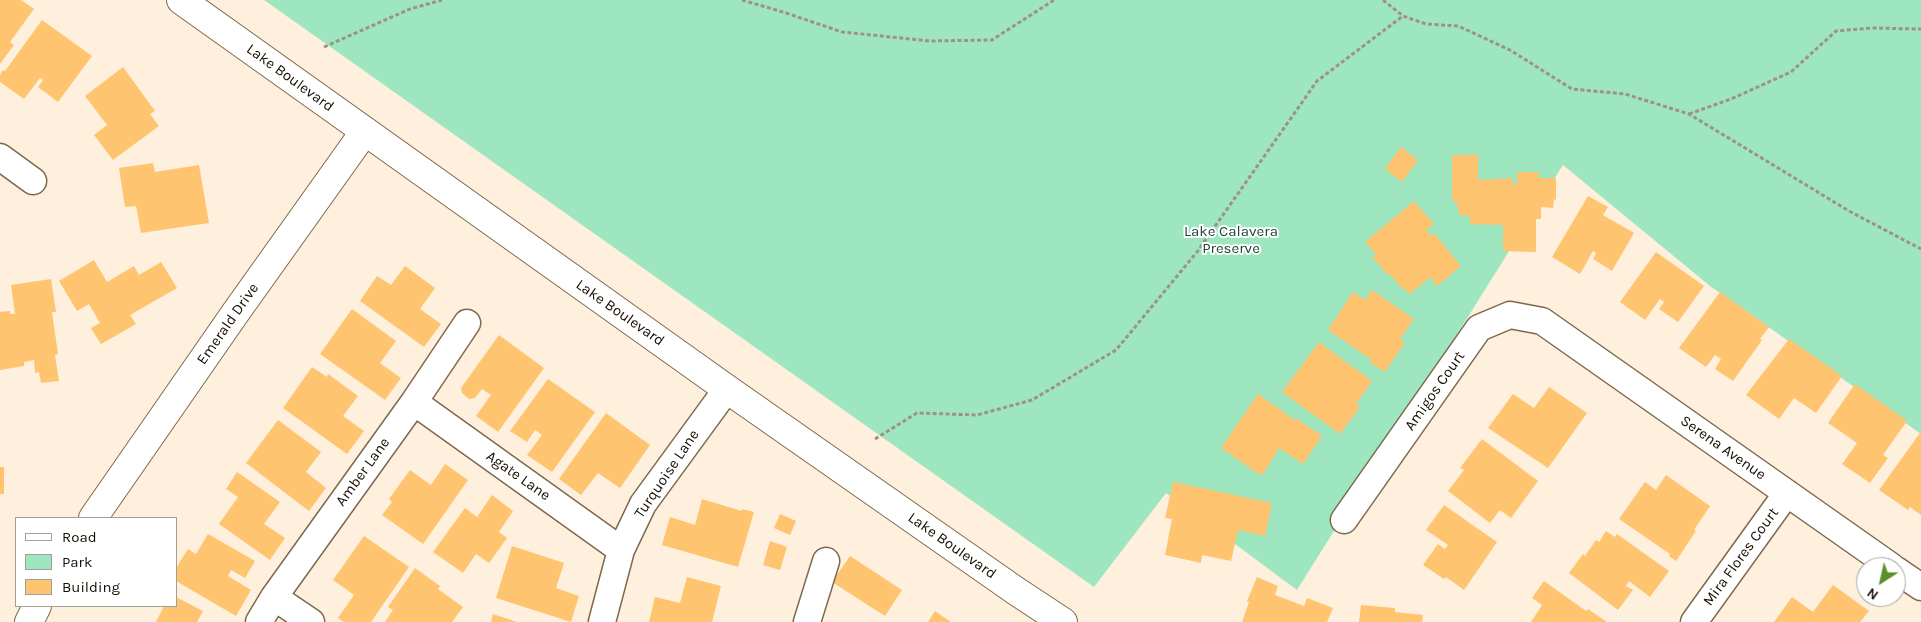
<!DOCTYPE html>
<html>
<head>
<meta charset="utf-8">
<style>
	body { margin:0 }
	#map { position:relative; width:1921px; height:622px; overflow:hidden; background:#fef0dd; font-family:Karla,sans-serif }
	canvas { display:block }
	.legend { position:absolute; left:15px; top:517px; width:162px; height:90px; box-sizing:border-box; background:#fff; border:1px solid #a29f9b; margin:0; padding:6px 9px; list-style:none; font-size:15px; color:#160e04 }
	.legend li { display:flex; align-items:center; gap:10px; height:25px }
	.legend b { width:25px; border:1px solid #a29f9b }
	.north { position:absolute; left:1856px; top:557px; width:50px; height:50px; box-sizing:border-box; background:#fff; border:1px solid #a29f9b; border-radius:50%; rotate:215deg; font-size:14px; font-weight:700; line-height:20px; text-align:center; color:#160e04 }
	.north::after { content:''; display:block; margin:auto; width:18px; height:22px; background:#58902c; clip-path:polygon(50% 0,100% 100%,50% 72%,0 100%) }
</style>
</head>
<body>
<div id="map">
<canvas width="1921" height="622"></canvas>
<ul class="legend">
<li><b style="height:6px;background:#fff"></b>Road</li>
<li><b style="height:14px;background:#9ee6bf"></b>Park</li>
<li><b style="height:14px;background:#fec470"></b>Building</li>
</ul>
<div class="north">N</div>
</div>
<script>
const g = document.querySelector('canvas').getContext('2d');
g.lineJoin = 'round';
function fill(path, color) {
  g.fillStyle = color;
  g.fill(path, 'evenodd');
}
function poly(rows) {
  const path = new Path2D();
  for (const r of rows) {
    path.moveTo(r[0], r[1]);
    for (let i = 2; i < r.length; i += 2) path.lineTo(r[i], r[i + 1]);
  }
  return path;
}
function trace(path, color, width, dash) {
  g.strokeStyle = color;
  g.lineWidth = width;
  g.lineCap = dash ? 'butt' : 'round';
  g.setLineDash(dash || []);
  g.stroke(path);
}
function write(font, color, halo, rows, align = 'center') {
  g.font = font + ' Karla,sans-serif';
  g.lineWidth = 4;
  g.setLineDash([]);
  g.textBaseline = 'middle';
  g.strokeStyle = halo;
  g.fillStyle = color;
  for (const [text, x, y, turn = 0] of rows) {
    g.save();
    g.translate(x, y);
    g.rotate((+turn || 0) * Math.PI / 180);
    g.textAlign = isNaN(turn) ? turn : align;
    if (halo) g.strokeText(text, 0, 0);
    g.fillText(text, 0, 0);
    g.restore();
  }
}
fill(poly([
	[264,0,1921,0,1921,434,1710,286,1563,165,1297,590,1166,493,1094,587]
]), '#9ee6bf');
fill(poly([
	[0,0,21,0,34,9,10,42,14,45,0,64],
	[42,20,92,56,58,102,38,87,43,80,40,78,24,99,0,82,0,75,3,70,5,71],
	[123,67,155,111,150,114,159,126,113,160,94,135,107,125,85,96],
	[1401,147,1418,160,1402,182,1385,169],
	[1452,155,1478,155,1478,180,1513,178,1513,185,1517,185,1517,172,1539,172,1539,178,1556,178,1556,200,1554,199,1553,208,1541,207,1541,219,1536,219,1536,252,1503,251,1503,225,1470,224,1470,216,1459,215,1459,209,1457,209,1457,202,1452,201],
	[153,163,155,172,199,165,209,223,141,233,136,206,125,207,119,168],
	[1588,196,1608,207,1603,215,1634,233,1612,271,1593,259,1596,253,1593,251,1580,274,1552,257],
	[1414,201,1434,224,1426,230,1431,236,1434,233,1461,266,1437,286,1430,277,1410,294,1405,289,1403,290,1390,274,1388,275,1372,257,1376,254,1365,242],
	[1656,252,1704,286,1678,322,1659,309,1664,302,1660,299,1645,320,1620,302],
	[94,260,107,282,134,266,139,275,161,262,177,288,130,315,136,324,101,344,91,328,100,323,89,304,77,311,59,281],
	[405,266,435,288,420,309,441,324,424,347,360,301,377,276,391,285],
	[51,279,56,312,52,312,58,354,55,355,59,381,41,383,39,372,35,373,34,360,24,362,24,366,0,370,0,312,10,311,10,314,15,314,11,285],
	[1372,290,1414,319,1400,339,1405,342,1385,372,1370,363,1372,360,1328,330,1353,292,1365,300],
	[1720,292,1769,327,1760,339,1762,340,1733,381,1715,369,1721,359,1715,355,1706,367,1679,348],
	[352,309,396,341,380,363,401,378,385,400,320,354],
	[499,335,544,368,498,432,476,416,491,395,482,389,475,398,469,399,462,393,461,388],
	[1789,339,1842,376,1816,413,1794,398,1779,419,1746,395],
	[1319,342,1372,381,1356,404,1360,407,1340,434,1282,392],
	[312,367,327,377,328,374,358,396,343,416,364,431,347,454,283,408],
	[548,379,595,412,552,472,527,455,542,435,535,430,527,442,510,431],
	[1855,384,1907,421,1883,455,1888,458,1870,483,1842,464,1857,443,1828,423],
	[1549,387,1587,413,1548,468,1488,428,1513,394,1534,408],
	[1258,394,1295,420,1296,418,1322,436,1303,464,1279,448,1265,471,1260,475,1221,448],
	[606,413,650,445,620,488,598,473,581,495,559,479],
	[278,420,321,452,306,472,326,488,309,511,246,463],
	[1920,433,1921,434,1921,515,1910,507,1908,510,1879,490],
	[1482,439,1538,481,1511,518,1500,510,1490,523,1448,491,1464,470,1460,468],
	[445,464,468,480,423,544,382,515,392,502,389,499,410,470,431,485],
	[0,467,4,467,4,494,0,494],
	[237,472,280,502,264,524,285,538,270,560,219,524,238,497,226,489],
	[1666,475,1710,506,1694,530,1696,531,1676,561,1669,556,1670,554,1619,519,1645,482,1656,490],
	[1173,482,1272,503,1265,536,1238,530,1231,561,1202,555,1201,563,1165,555,1172,519,1165,518],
	[492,495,513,511,499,532,507,538,489,563,476,554,463,573,433,552,465,508,477,517],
	[702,499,742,511,742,509,754,512,738,567,662,545,670,517,695,525],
	[1444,505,1497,542,1464,590,1446,577,1444,579,1423,565,1438,544,1445,549,1448,545,1426,530],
	[780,514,796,521,790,535,774,528],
	[1606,531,1615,537,1617,534,1669,571,1650,597,1629,581,1626,586,1633,590,1618,610,1569,573,1583,554,1585,556,1596,540,1599,542],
	[208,534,255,561,245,578,231,570,228,576,251,590,236,616,176,581,176,568,188,549,196,554],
	[364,536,409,567,371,622,344,622,338,618,354,595,333,580],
	[770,541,787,547,780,570,763,565],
	[512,546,564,563,556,588,579,596,571,622,496,598],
	[850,556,902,590,885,616,832,582],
	[415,568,440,586,438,589,463,607,452,622,385,622,393,610,388,607],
	[687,577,721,586,712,622,649,622,655,597,680,603],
	[1257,577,1278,586,1275,595,1304,606,1307,598,1333,608,1327,622,1242,622,1249,602,1247,601],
	[1544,581,1586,611,1588,609,1607,622,1531,622,1542,605,1532,598],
	[1833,585,1869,611,1860,622,1774,622,1792,597,1813,612],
	[176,597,203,611,197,622,156,622,164,606,176,606],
	[1361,605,1395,608,1395,612,1423,615,1422,622,1359,622],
	[935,611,951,622,928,622],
	[493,614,517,622,491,622]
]), '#fec470');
const minor = poly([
	[0,157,33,181],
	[414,402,621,550],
	[1344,520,1479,328,1510,315,1542,321,1892,567],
	[1896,570,1921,587],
	[274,597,311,622],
	[259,622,274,597,414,402,467,323],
	[602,622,621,550,643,504,727,389],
	[807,622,826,561],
	[1694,622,1787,493]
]);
const secondary = poly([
	[181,0,727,389,1016,591,1063,622],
	[93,518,236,312,365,131],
	[29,622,37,606]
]);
trace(minor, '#7d694c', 29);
trace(secondary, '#7d694c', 30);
trace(poly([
	[742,0,783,12,842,32,930,41,992,40,1054,0],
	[1383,0,1403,16,1426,24,1458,26,1510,50,1572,89,1625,94,1689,114,1849,211,1921,249],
	[324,47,410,9,442,0],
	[1689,114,1731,99,1791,72,1836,31,1871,28,1921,29],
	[875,439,917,413,977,415,1032,400,1116,350,1197,252,1317,81,1403,16]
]), '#9e9383', 3, [4, 2.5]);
trace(minor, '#fff', 26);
trace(secondary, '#fff', 28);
write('15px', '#160e04', '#fff', [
	["Lake Boulevard",290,78,36],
	["Lake Boulevard",620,313,35],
	["Emerald Drive",228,324,-55],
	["Amigos Court",1435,391,-55],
	["Serena Avenue",1723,448,35],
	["Amber Lane",363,472,-54],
	["Turquoise Lane",667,474,-56],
	["Agate Lane",518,476,35],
	["Lake Boulevard",952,546,35],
	["Mira Flores Court",1741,557,-54]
]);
write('15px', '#1c4732', '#fff', [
	["Lake Calavera",1231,232],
	["Preserve",1231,249]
]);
</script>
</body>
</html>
